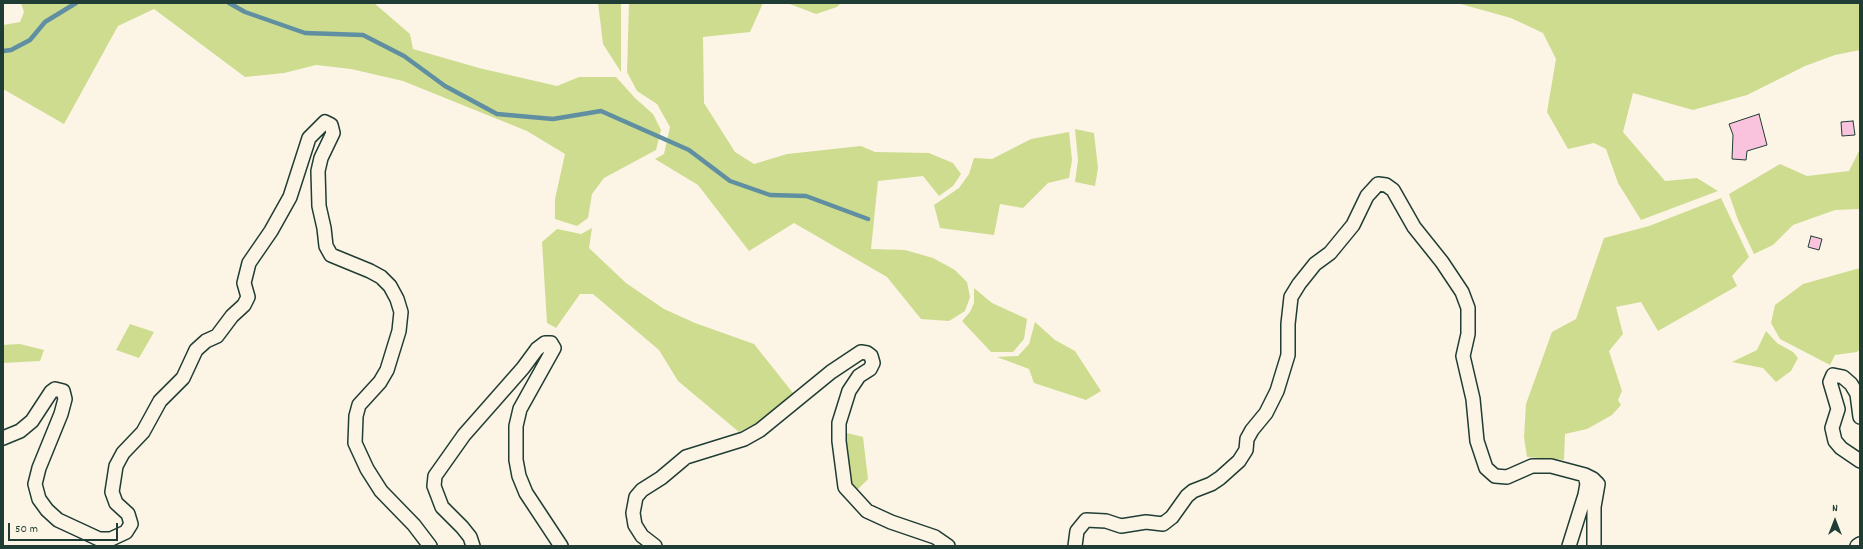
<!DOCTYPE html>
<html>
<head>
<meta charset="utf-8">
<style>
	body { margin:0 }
	#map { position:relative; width:1863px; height:549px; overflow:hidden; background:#fcf5e5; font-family:Dekko,sans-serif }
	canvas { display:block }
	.frame { position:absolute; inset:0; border:4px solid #1f3d34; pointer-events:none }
	.north { position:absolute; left:1815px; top:501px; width:40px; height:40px; -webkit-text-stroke:3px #fcf5e5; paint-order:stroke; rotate:0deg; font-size:11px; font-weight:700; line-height:16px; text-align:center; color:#1f3d34 }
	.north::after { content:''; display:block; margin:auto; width:14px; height:18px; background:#1f3d34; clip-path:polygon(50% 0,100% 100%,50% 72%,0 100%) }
	.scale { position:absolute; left:8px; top:523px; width:110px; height:18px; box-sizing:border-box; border:2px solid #1f3d34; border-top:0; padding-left:5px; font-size:12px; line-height:14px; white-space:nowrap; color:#1f3d34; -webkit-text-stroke:3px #fcf5e5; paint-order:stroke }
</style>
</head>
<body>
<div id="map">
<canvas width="1863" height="549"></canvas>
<div class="frame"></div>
<div class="north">N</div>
<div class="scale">50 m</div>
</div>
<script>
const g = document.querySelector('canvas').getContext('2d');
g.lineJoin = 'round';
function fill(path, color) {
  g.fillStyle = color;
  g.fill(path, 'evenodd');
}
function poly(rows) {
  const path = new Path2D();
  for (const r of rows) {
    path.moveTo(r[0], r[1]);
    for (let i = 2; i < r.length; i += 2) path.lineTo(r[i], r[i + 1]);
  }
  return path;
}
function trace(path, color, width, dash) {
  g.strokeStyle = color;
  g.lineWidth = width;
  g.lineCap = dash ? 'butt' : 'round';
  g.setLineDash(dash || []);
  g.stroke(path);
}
fill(poly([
	[21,3,374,3,410,34,413,49,479,68,557,86,579,77,616,77,635,98,653,114,661,130,656,150,604,178,592,194,588,218,577,226,555,219,555,199,565,154,527,131,403,81,351,69,316,65,284,73,245,77,154,9,118,26,64,124,3,89,3,25,20,22,24,12],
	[598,3,621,3,621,72,603,44],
	[629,3,763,3,750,32,703,37,704,103,735,152,754,164,787,154,861,146,875,152,929,153,953,163,961,174,953,186,939,196,923,176,878,181,871,249,905,250,933,258,955,270,967,282,970,297,965,311,949,321,921,319,887,277,794,223,749,251,698,185,655,159,664,154,670,127,657,104,637,91,627,72],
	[787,3,841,3,837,7,816,14],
	[1457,3,1860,3,1860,50,1835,55,1805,66,1747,95,1693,110,1633,93,1623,132,1665,181,1697,178,1718,191,1641,220,1618,183,1606,149,1594,143,1568,149,1547,112,1556,59,1543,33,1511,18],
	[1075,129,1094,133,1098,168,1095,186,1075,182,1078,160],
	[1069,132,1072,160,1069,178,1048,183,1023,208,1000,204,994,235,940,228,934,205,959,188,969,174,974,158,992,159,1031,139],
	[1860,149,1860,209,1835,210,1793,225,1773,245,1754,254,1738,220,1729,194,1780,164,1807,176,1849,171],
	[1721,198,1749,257,1732,276,1737,286,1658,331,1641,302,1616,307,1623,334,1609,351,1622,391,1618,400,1621,405,1612,415,1587,429,1565,434,1564,460,1527,457,1524,437,1526,404,1552,332,1576,319,1604,238,1649,226],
	[592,228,589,248,626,283,664,309,695,323,754,344,793,393,765,419,739,432,678,381,659,350,593,294,580,294,556,328,547,323,542,242,557,229,581,234],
	[1860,268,1860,349,1857,352,1835,355,1830,365,1780,339,1771,323,1775,305,1803,284],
	[974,288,992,303,1027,319,1024,339,1013,352,991,352,962,321,970,312,974,303],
	[1035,322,1055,340,1075,351,1101,391,1086,400,1034,383,1029,369,997,357,1018,356,1029,344],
	[130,324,154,332,139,358,116,350],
	[1766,331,1777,343,1793,352,1798,358,1791,371,1776,382,1763,368,1732,362,1757,350],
	[20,344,44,350,40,361,3,363,3,345],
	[843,432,863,437,868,479,855,492,849,479]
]), '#cedc90');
trace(poly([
	[229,3,245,12,305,33,363,35,404,56,445,86,497,114,553,119,601,111,689,150,730,181,770,195,806,196,868,219],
	[3,51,11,50,30,40,45,22,76,3]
]), '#608fa2', 4.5);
const building = poly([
	[1759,114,1767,145,1747,151,1746,160,1732,159,1733,135,1729,124,1759,114],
	[1853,121,1855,135,1842,136,1841,122,1853,121],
	[1811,236,1822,239,1819,250,1808,247,1811,236]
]);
fill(building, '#fac3dd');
trace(building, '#1f3d34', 1);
const street = poly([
	[1860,417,1857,394,1851,384,1843,377,1833,375,1830,382,1838,409,1832,428,1835,441,1841,448,1860,461],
	[3,438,20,431,32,421,51,392,55,389,63,391,65,399,61,414,39,468,35,484,39,499,47,510,58,520,99,539,111,539,126,532,131,524,128,514,116,503,112,492,116,466,123,453,143,432,160,401,183,378,196,350,206,341,217,336,232,316,244,305,248,297,244,283,249,263,271,231,290,197,309,138,325,122,331,125,333,133,321,158,318,171,319,206,324,228,326,246,331,255,370,271,381,277,390,286,397,299,401,312,399,331,387,370,380,382,359,405,356,416,355,443,367,469,381,491,414,525,430,546],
	[473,546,470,537,462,527,442,507,434,486,435,476,464,435,523,368,537,349,545,343,551,343,554,348,520,409,516,426,516,460,519,476,526,493,561,546],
	[655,546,642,536,635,525,633,513,636,497,642,490,661,478,686,457,744,439,760,430,831,372,861,352,867,353,871,356,873,363,870,369,859,376,849,391,839,423,839,441,845,487,867,511,891,522,935,537,948,546],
	[1075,546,1077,531,1086,520,1106,521,1121,526,1146,522,1163,524,1172,517,1187,496,1193,491,1211,484,1220,478,1239,461,1246,450,1247,439,1252,430,1266,413,1277,391,1288,355,1288,324,1291,297,1299,284,1315,264,1330,253,1353,225,1367,196,1378,184,1386,185,1393,190,1414,227,1442,262,1462,292,1468,308,1468,334,1463,356,1473,399,1477,441,1486,468,1495,476,1507,477,1532,466,1551,466,1585,475,1593,479,1598,484,1594,507,1594,546],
	[1569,546,1585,495,1587,484,1585,475],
	[1857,546,1860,544]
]);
trace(street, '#1f3d34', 16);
trace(street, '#fcf5e5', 13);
</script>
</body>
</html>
